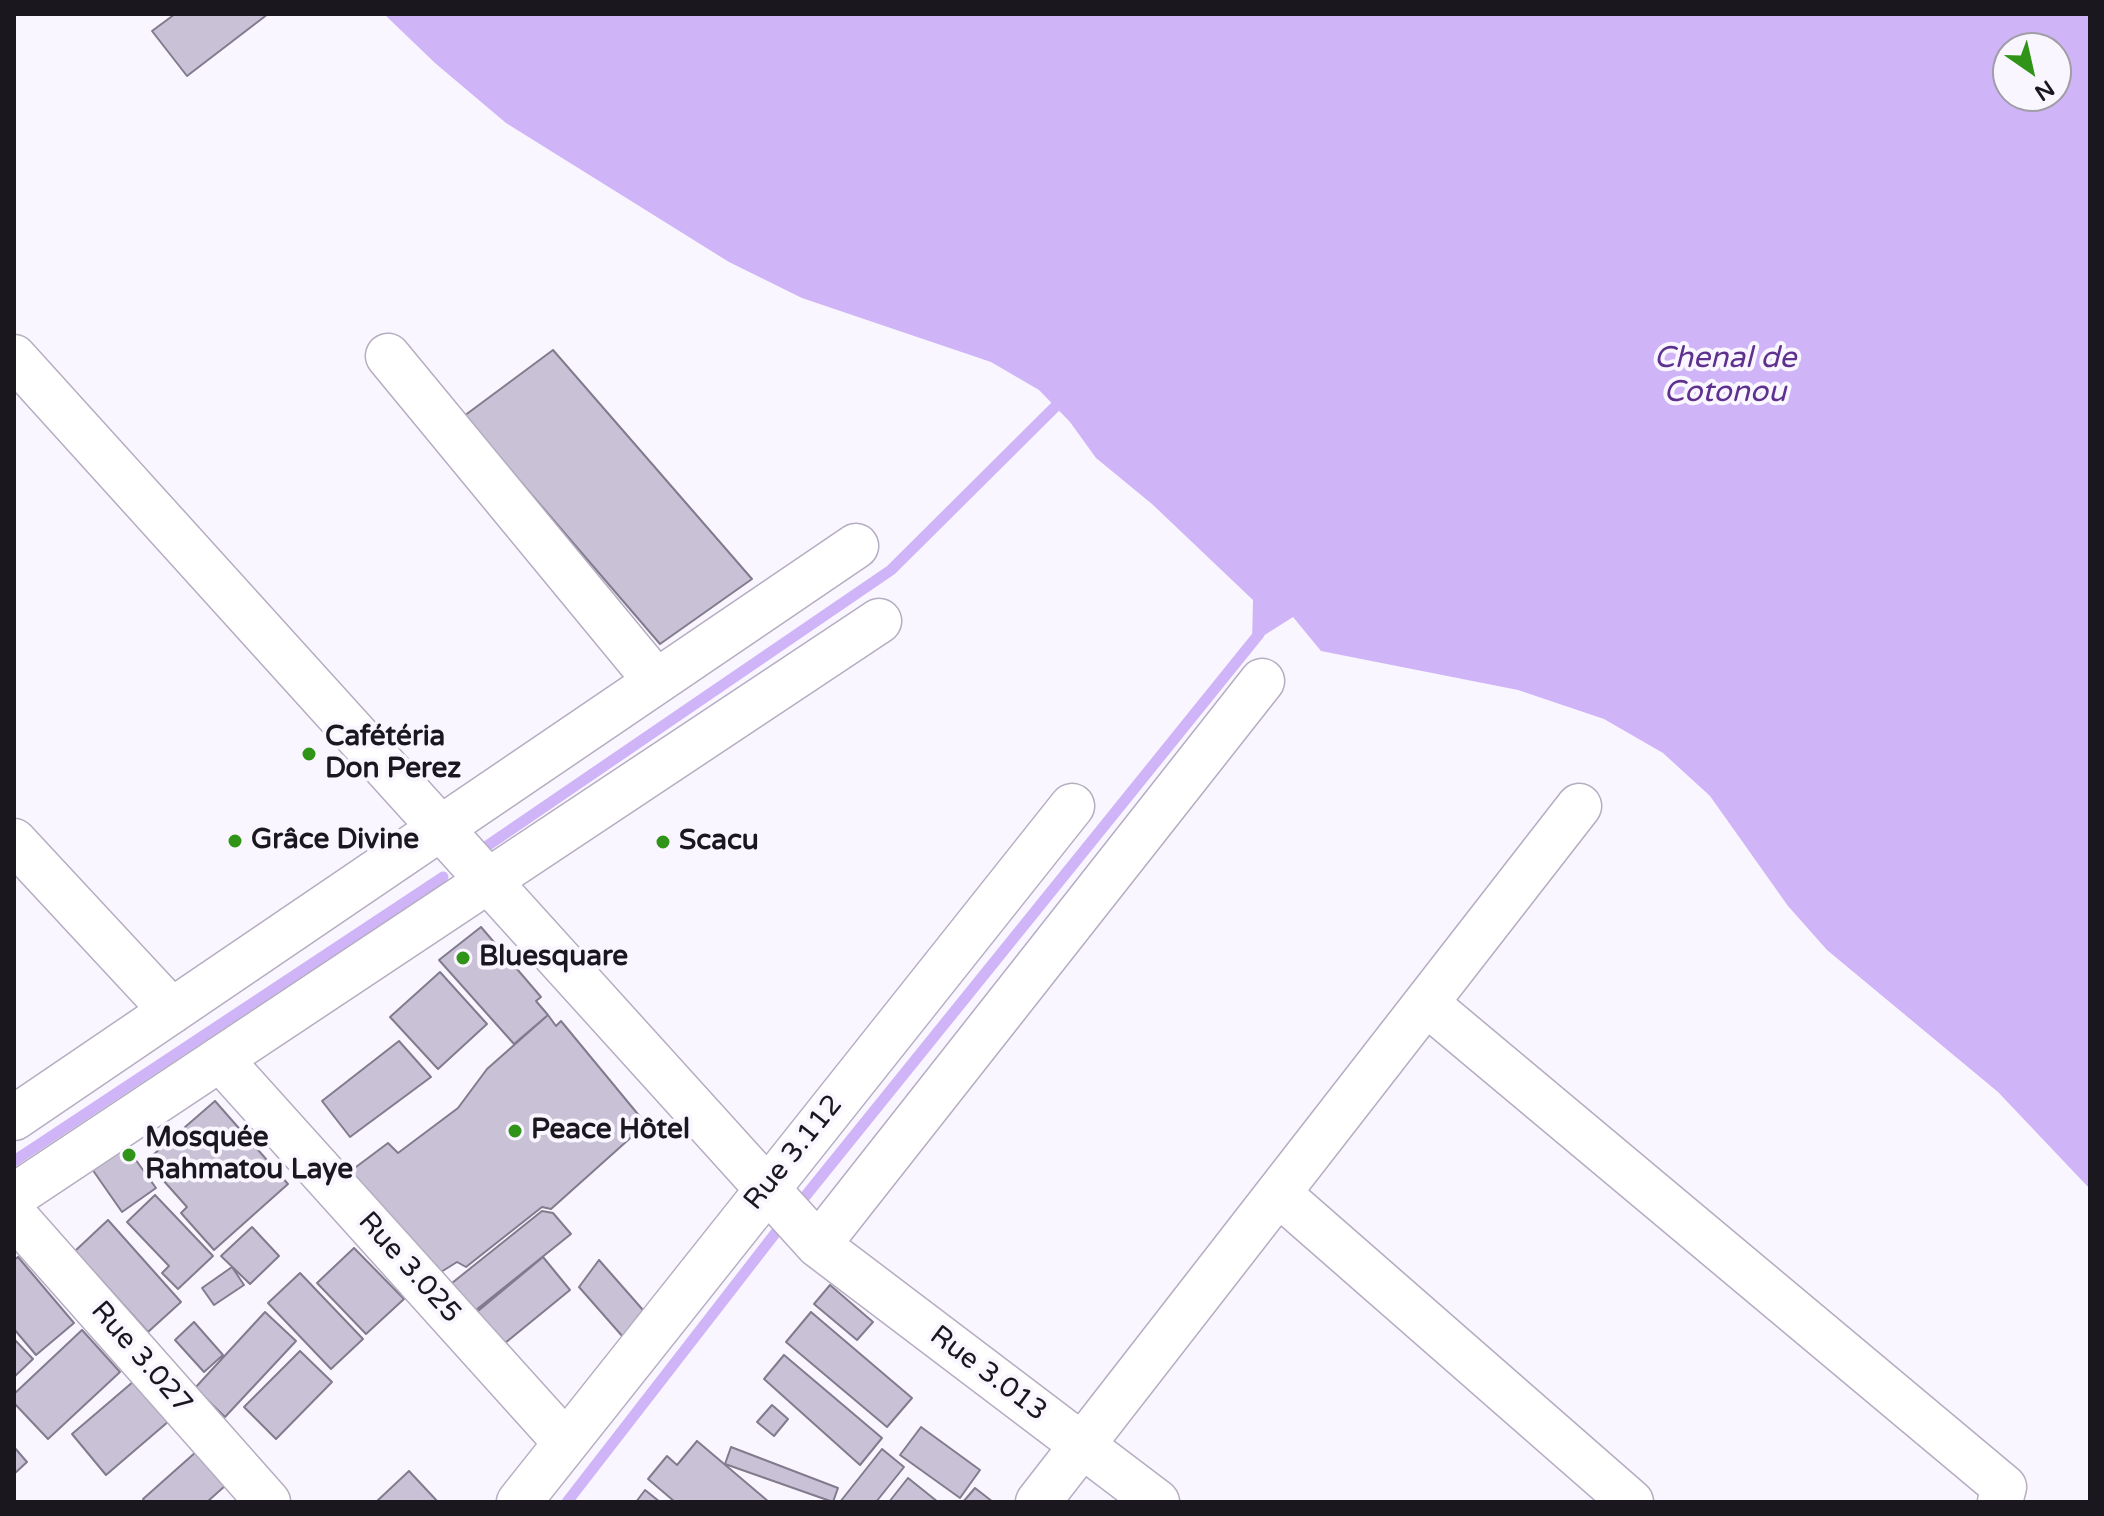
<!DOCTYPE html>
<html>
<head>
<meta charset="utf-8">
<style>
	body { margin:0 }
	#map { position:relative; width:2104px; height:1516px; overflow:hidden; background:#faf6ff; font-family:"Varela Round",sans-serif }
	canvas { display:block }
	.frame { position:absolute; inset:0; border:16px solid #1a171e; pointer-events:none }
	.north { position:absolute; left:1992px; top:32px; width:80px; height:80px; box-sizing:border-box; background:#faf6ff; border:2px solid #a09da5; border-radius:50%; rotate:146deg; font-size:22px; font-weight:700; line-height:32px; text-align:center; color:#1a171e }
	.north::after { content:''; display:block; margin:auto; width:28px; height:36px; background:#2f9418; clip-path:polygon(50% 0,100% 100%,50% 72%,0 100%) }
</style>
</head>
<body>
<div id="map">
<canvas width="2104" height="1516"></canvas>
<div class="frame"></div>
<div class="north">N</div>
</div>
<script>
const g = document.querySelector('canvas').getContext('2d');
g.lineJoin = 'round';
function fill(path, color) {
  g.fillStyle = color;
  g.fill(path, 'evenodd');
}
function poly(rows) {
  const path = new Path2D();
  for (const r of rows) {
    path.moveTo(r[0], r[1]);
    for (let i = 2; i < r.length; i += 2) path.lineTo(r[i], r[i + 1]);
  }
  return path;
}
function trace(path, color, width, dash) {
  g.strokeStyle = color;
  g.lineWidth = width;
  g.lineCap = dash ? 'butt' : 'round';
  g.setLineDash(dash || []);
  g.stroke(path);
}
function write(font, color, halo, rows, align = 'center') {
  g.font = font + ' "Varela Round",sans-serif';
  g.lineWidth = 8;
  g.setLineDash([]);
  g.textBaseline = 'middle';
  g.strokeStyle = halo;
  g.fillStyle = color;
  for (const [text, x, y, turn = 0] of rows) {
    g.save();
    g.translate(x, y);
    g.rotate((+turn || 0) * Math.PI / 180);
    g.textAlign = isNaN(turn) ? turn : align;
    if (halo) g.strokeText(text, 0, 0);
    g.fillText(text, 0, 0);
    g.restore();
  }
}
fill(poly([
	[384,14,2090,14,2090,1189,1998,1092,1827,950,1788,906,1710,796,1663,753,1604,719,1518,690,1321,651,1293,617,1252,643,1253,600,1152,504,1096,458,1070,422,1039,390,991,362,802,298,729,262,506,123,435,63],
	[2008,48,2056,48,2056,96,2008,96]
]), '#cfb4f7');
trace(poly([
	[484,848,891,570,1065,397],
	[14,1161,443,877],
	[795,1209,1259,634],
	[567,1502,784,1222]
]), '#cfb4f7', 11);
const building = poly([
	[175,14,268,14,187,76,152,31,175,14],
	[553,350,752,579,660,644,464,416,553,350],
	[481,927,541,997,536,1001,548,1015,514,1044,439,960,481,927],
	[440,972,487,1024,438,1069,390,1017,440,972],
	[548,1015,556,1026,561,1021,646,1124,551,1209,542,1207,466,1267,457,1262,441,1272,348,1173,388,1143,398,1153,458,1108,487,1069,548,1015],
	[399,1041,431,1077,350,1137,322,1101,399,1041],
	[215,1101,288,1184,214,1250,181,1213,187,1207,146,1161,215,1101],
	[125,1145,156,1188,122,1212,92,1169,125,1145],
	[155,1195,213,1256,178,1289,162,1273,169,1266,127,1222,155,1195],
	[542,1211,553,1213,571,1234,471,1314,447,1287,542,1211],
	[108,1220,181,1302,148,1332,75,1251,108,1220],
	[252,1227,279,1256,250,1284,221,1256,252,1227],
	[354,1248,404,1299,366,1334,317,1283,354,1248],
	[18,1257,74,1323,36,1355,14,1329,14,1260,18,1257],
	[543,1257,570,1290,499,1348,472,1316,543,1257],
	[599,1260,643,1310,623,1337,579,1287,599,1260],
	[232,1267,244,1285,214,1305,202,1288,232,1267],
	[300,1273,363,1339,331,1369,268,1303,300,1273],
	[830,1285,873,1322,857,1340,814,1304,830,1285],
	[265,1312,296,1341,225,1417,195,1388,265,1312],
	[811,1312,912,1398,887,1427,786,1342,811,1312],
	[194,1322,223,1355,204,1372,175,1340,194,1322],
	[82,1330,120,1372,48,1439,14,1403,14,1394,82,1330],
	[14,1339,33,1359,14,1377,14,1339],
	[300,1351,332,1382,276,1439,244,1407,300,1351],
	[784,1355,882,1438,860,1465,764,1379,784,1355],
	[134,1381,169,1421,106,1475,72,1434,134,1381],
	[772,1405,788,1419,774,1436,757,1422,772,1405],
	[921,1427,980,1470,960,1498,900,1455,921,1427],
	[697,1441,769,1502,675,1502,648,1479,667,1456,677,1465,697,1441],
	[14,1447,27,1462,14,1474,14,1447],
	[731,1447,838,1488,833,1502,725,1464,731,1447],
	[882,1449,904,1467,876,1502,840,1502,882,1449],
	[197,1451,226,1485,207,1502,145,1502,143,1499,197,1451],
	[409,1471,438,1502,376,1502,409,1471],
	[908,1478,938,1502,889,1502,908,1478],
	[975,1488,993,1502,963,1502,975,1488],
	[645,1490,660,1502,636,1502,645,1490]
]);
fill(building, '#c9c2d6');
trace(building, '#827b8e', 2);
const minor = poly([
	[388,356,656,681],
	[14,357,818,1245,1157,1502],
	[14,841,172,1011],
	[1427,1004,2004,1487,2000,1502],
	[220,1059,565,1442],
	[14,1118,856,546],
	[1279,1194,1631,1502],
	[14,1196,879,621],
	[14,1215,268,1502],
	[818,1245,1262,681],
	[519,1502,1072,806],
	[1038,1502,1579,806]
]);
trace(minor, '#b5adc1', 47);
trace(minor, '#fff', 44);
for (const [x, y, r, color] of [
	[309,754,8,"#2f9418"],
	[235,841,8,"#2f9418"],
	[663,842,8,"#2f9418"],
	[463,958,8,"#2f9418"],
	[515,1131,8,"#2f9418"],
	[129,1155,8,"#2f9418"]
]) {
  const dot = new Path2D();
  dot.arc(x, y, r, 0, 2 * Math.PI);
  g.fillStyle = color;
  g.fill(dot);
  trace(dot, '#faf6ff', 3);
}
write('bold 28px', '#1a171e', '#faf6ff', [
	["Cafétéria",325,738],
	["Don Perez",325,770],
	["Grâce Divine",251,841],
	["Scacu",679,842],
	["Bluesquare",479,958],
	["Peace Hôtel",531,1131],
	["Mosquée",145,1139],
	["Rahmatou Laye",145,1171]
], 'left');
write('28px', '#1a171e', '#faf6ff', [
	["Rue 3.112",794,1153,-51],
	["Rue 3.025",409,1268,48],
	["Rue 3.027",141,1358,49],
	["Rue 3.013",988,1374,37]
]);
write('italic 30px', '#5f318f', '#faf6ff', [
	["Chenal de",1725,359],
	["Cotonou",1725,393]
]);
</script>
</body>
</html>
